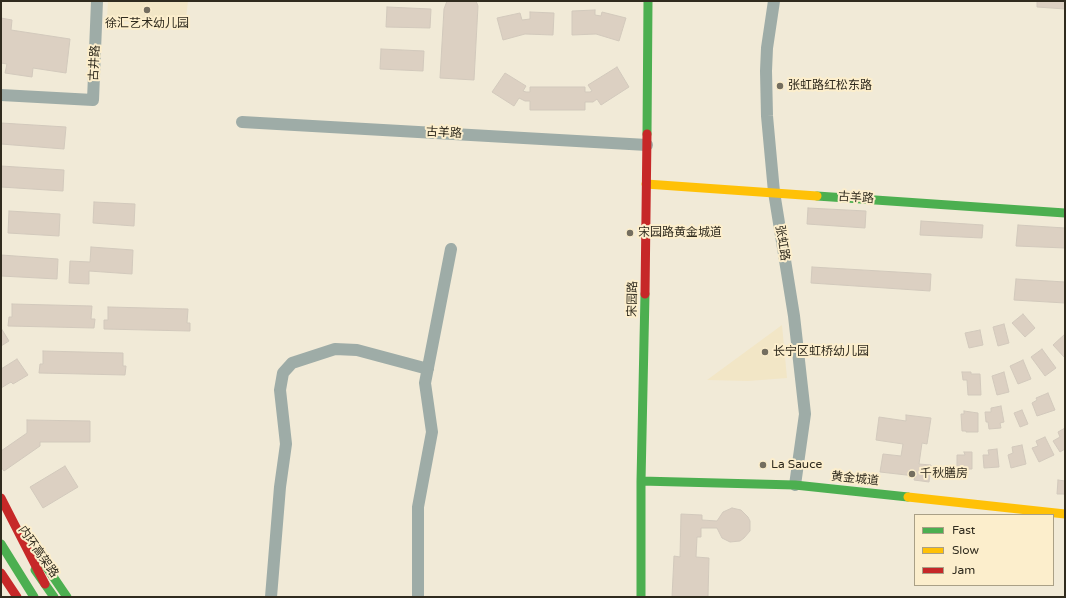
<!DOCTYPE html>
<html>
<head>
<meta charset="utf-8">
<style>
	body { margin:0 }
	#map { position:relative; width:1066px; height:598px; overflow:hidden; background:#f1ead7; font-family:"Varela Round",sans-serif }
	canvas { display:block }
	.frame { position:absolute; inset:0; border:2px solid #302b1e; pointer-events:none }
	.legend { position:absolute; left:914px; top:514px; width:140px; height:72px; box-sizing:border-box; background:#fceecc; border:1px solid #aaa086; margin:0; padding:5px 7px; list-style:none; font-size:12px; color:#302b1e }
	.legend li { display:flex; align-items:center; gap:8px; height:20px }
	.legend b { width:20px; border:1px solid #aaa086 }
</style>
</head>
<body>
<div id="map">
<canvas width="1066" height="598"></canvas>
<div class="frame"></div>
<ul class="legend">
<li><b style="height:5px;background:#4caf50"></b>Fast</li>
<li><b style="height:5px;background:#ffc107"></b>Slow</li>
<li><b style="height:5px;background:#c62828"></b>Jam</li>
</ul>
</div>
<script>
const g = document.querySelector('canvas').getContext('2d');
g.lineJoin = 'round';
function fill(path, color) {
  g.fillStyle = color;
  g.fill(path, 'evenodd');
}
function poly(rows) {
  const path = new Path2D();
  for (const r of rows) {
    path.moveTo(r[0], r[1]);
    for (let i = 2; i < r.length; i += 2) path.lineTo(r[i], r[i + 1]);
  }
  return path;
}
function trace(path, color, width, dash) {
  g.strokeStyle = color;
  g.lineWidth = width;
  g.lineCap = dash ? 'butt' : 'round';
  g.setLineDash(dash || []);
  g.stroke(path);
}
function write(font, color, halo, rows, align = 'center') {
  g.font = font + ' "Varela Round","Noto Sans SC",sans-serif';
  g.lineWidth = 4;
  g.setLineDash([]);
  g.textBaseline = 'middle';
  g.strokeStyle = halo;
  g.fillStyle = color;
  for (const [text, x, y, turn = 0] of rows) {
    g.save();
    g.translate(x, y);
    g.rotate((+turn || 0) * Math.PI / 180);
    g.textAlign = isNaN(turn) ? turn : align;
    if (halo) g.strokeText(text, 0, 0);
    g.fillText(text, 0, 0);
    g.restore();
  }
}
fill(poly([
	[108,1,188,1,185,26,107,20],
	[782,325,787,378,748,381,707,380]
]), '#f2e6c6');
const building = poly([
	[447,1,476,1,478,6,474,80,440,78,444,9,447,1],
	[1037,1,1065,1,1065,9,1037,7,1037,1],
	[387,7,431,9,430,28,386,27,387,7],
	[595,10,595,15,601,16,602,12,626,18,619,41,596,34,572,35,572,11,595,10],
	[530,12,554,13,553,35,525,34,503,40,497,18,520,13,522,20,530,19,530,12],
	[1,18,12,20,11,30,70,39,66,73,33,68,32,77,5,73,7,64,1,63,1,18],
	[381,49,424,51,423,71,380,69,381,49],
	[617,67,629,87,601,105,597,99,593,102,585,102,585,110,530,110,530,101,525,101,519,98,514,106,492,92,505,73,526,86,523,91,526,92,530,92,530,87,585,87,585,92,590,92,592,91,588,85,617,67],
	[1,123,66,127,64,149,1,144,1,123],
	[1,166,64,170,63,191,1,187,1,166],
	[94,202,135,204,134,226,93,223,94,202],
	[808,208,866,211,865,228,807,224,808,208],
	[9,211,60,214,59,236,8,233,9,211],
	[921,221,983,225,982,238,920,235,921,221],
	[1018,225,1065,228,1065,248,1016,246,1018,225],
	[91,247,133,250,132,274,89,271,89,284,69,283,70,261,90,262,91,247],
	[1,255,58,259,57,279,1,276,1,255],
	[812,267,931,274,930,291,811,283,812,267],
	[1016,279,1065,282,1065,303,1014,300,1016,279],
	[12,304,92,306,91,319,95,319,94,328,8,326,9,317,12,317,12,304],
	[108,307,188,309,187,323,190,323,190,331,104,329,104,320,108,320,108,307],
	[1023,314,1035,328,1025,337,1012,323,1023,314],
	[1004,324,1009,343,998,346,993,327,1004,324],
	[1,328,9,341,1,346,1,328],
	[980,330,983,345,969,348,965,333,980,330],
	[1065,334,1065,358,1053,345,1065,334],
	[1042,349,1056,368,1045,376,1031,357,1042,349],
	[43,351,123,353,123,366,126,366,125,375,39,373,40,364,43,364,43,351],
	[17,359,28,375,13,384,11,382,1,388,1,369,17,359],
	[1023,360,1031,379,1018,384,1010,366,1023,360],
	[962,372,971,372,971,374,980,374,981,395,968,395,967,380,963,380,962,372],
	[1004,372,1009,392,997,395,992,376,1004,372],
	[1048,393,1055,410,1037,416,1032,403,1037,400,1036,398,1048,393],
	[1001,406,1004,422,1000,423,1001,428,989,429,988,422,986,422,985,412,991,412,991,408,1001,406],
	[1022,410,1028,424,1020,427,1014,413,1022,410],
	[964,411,978,413,978,432,966,432,966,431,962,431,961,414,964,414,964,411],
	[906,415,931,418,927,444,922,443,919,464,931,465,929,482,914,480,915,476,880,472,883,454,901,456,903,444,876,440,879,417,906,421,906,415],
	[27,420,90,421,90,442,40,442,40,446,4,471,1,467,1,451,27,433,27,420],
	[1065,428,1065,449,1060,452,1053,441,1060,437,1058,432,1065,428],
	[1045,437,1054,455,1039,462,1032,448,1038,446,1036,441,1045,437],
	[1022,445,1026,464,1011,468,1008,455,1013,453,1012,447,1022,445],
	[997,449,999,467,984,468,983,455,989,455,988,450,997,449],
	[964,452,972,452,972,469,957,469,957,455,965,455,964,452],
	[65,466,78,487,43,508,30,487,65,466],
	[1058,480,1065,481,1065,496,1064,494,1057,494,1058,480],
	[732,508,741,510,748,517,750,521,750,531,744,538,740,541,730,542,722,538,717,528,701,528,701,537,697,537,696,557,709,558,708,597,672,597,674,556,680,557,681,514,702,515,702,520,717,521,723,512,732,508]
]);
fill(building, '#dcd0c2');
trace(building, '#d2c9bc', 1);
trace(poly([
	[774,1,767,48,766,71,767,116,774,192,794,316,805,414,795,485],
	[1,95,93,100,97,1],
	[242,122,647,145],
	[271,597,280,487,286,444,280,390,283,373,292,363,335,349,357,350,428,369],
	[418,597,418,507,432,432,425,383,451,249]
]), '#9eaca7', 12);
trace(poly([
	[647,134,648,1],
	[817,196,1065,213],
	[641,481,795,485,908,497],
	[1,544,34,597],
	[39,556,67,597],
	[35,570,54,597],
	[641,597,641,481,645,294]
]), '#4caf50', 9);
trace(poly([
	[646,184,817,196],
	[908,497,1065,514]
]), '#ffc107', 9);
trace(poly([
	[645,294,647,134]
]), '#c62828', 9);
trace(poly([
	[1,498,45,584],
	[1,573,17,597]
]), '#c62828', 9);
for (const [x, y, r, color] of [
	[147,10,4,"#746e5f"],
	[780,86,4,"#746e5f"],
	[630,233,4,"#746e5f"],
	[765,352,4,"#746e5f"],
	[763,465,4,"#746e5f"],
	[912,474,4,"#746e5f"]
]) {
  const dot = new Path2D();
  dot.arc(x, y, r, 0, 2 * Math.PI);
  g.fillStyle = color;
  g.fill(dot);
  trace(dot, '#fceecc', 1.5);
}
write('12px', '#302b1e', '#fceecc', [
	["徐汇艺术幼儿园",147,24,"center"],
	["张虹路红松东路",788,86],
	["宋园路黄金城道",638,233],
	["长宁区虹桥幼儿园",773,352],
	["La Sauce",771,465],
	["千秋膳房",920,474]
], 'left');
write('12px', '#302b1e', '#fceecc', [
	["古井路",95,63,-87],
	["古羊路",444,133,3],
	["古羊路",856,198,4],
	["张虹路",782,243,81],
	["宋园路",633,299,-89],
	["黄金城道",855,479,6],
	["内环高架路",38,552,55]
]);
</script>
</body>
</html>
